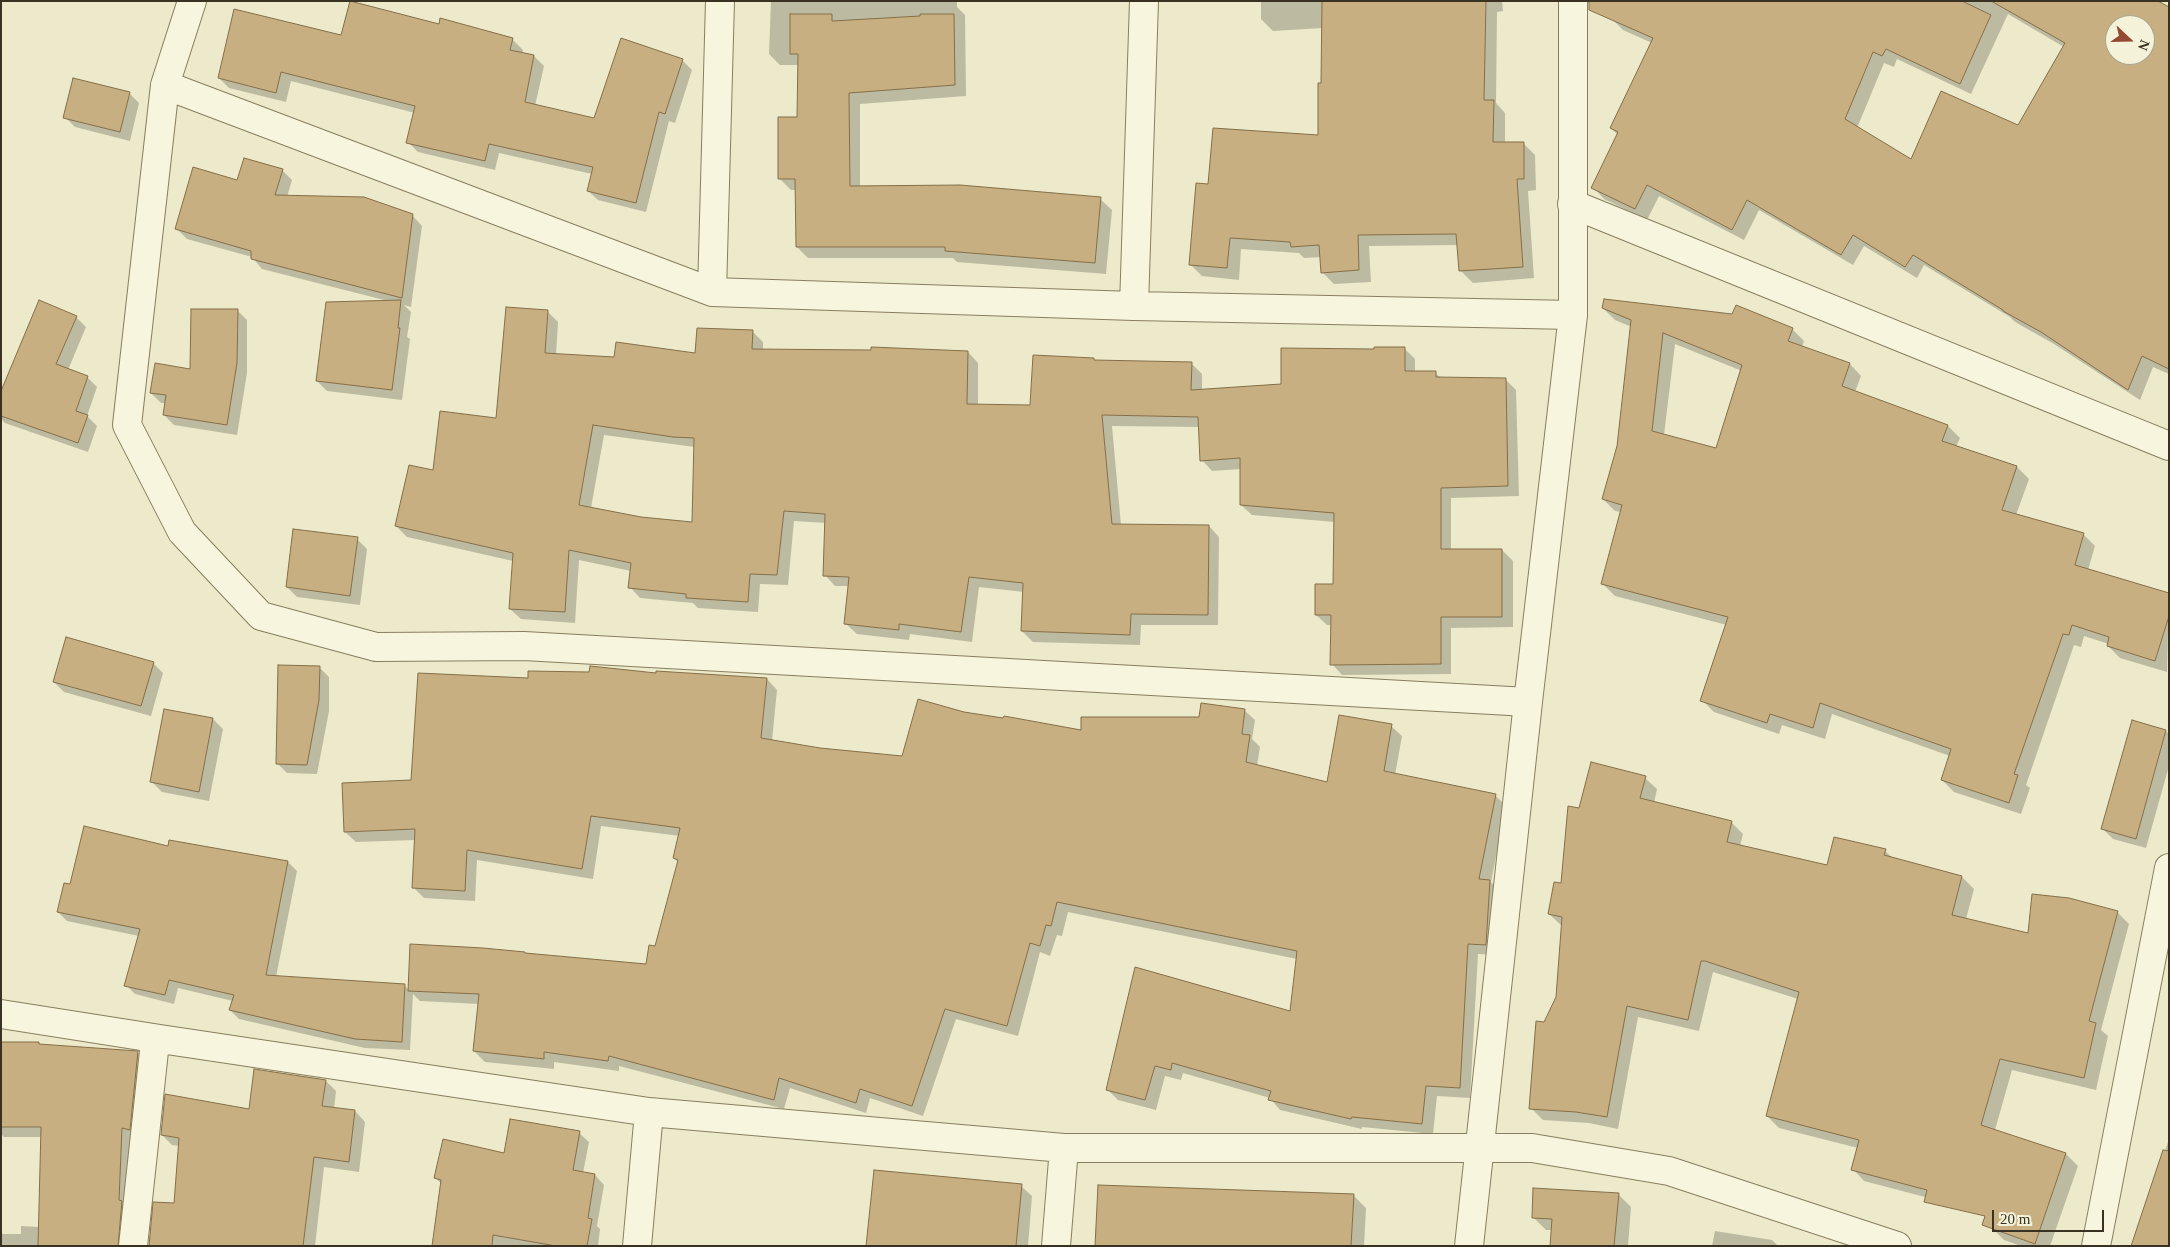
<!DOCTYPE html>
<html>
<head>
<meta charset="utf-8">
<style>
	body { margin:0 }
	#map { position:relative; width:2170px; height:1247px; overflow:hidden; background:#eceaca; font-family:"Times New Roman",serif }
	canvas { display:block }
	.frame { position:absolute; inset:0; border:2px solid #393222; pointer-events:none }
	.north { position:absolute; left:2105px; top:15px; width:50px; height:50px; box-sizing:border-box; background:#f4f2d9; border:1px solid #a9a590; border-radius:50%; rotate:111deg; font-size:14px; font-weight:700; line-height:20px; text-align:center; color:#393222 }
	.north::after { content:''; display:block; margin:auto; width:18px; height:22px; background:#934933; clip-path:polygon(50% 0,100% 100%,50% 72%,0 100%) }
	.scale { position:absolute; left:1992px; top:1210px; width:112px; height:22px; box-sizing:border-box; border:2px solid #393222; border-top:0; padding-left:6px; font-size:15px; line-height:18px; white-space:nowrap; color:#393222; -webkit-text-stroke:4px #f4f2d9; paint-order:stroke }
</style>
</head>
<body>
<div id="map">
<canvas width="2170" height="1247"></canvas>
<div class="frame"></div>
<div class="north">N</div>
<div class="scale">20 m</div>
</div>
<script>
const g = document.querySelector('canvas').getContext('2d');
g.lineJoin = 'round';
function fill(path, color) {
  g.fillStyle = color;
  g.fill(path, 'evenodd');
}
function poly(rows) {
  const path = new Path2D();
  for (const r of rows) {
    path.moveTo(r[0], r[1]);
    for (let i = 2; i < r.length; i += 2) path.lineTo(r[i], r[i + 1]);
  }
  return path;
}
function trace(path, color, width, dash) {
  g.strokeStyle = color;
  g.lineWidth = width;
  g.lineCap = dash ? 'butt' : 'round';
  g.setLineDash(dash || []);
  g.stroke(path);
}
fill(poly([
	[771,1,957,1,957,7,965,15,966,96,860,104,860,187,1100,199,1112,210,1106,274,957,262,953,258,808,258,797,247,796,190,791,190,779,178,798,118,799,65,780,65,769,54],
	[1261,1,1502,1,1503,11,1497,12,1496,103,1505,113,1505,143,1523,143,1535,155,1536,190,1528,191,1534,278,1473,283,1461,271,1459,245,1369,246,1371,282,1334,284,1322,272,1321,257,1304,258,1299,253,1241,249,1239,280,1202,276,1190,264,1209,186,1319,137,1323,84,1323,28,1273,31,1261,19],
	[1620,1,2158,1,2169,8,2169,374,2153,367,2140,400,2054,344,2015,322,2010,317,1924,265,1917,278,1864,246,1853,265,1759,210,1744,240,1659,196,1647,220,1604,199,1593,187,1618,135,1611,128,1652,43,1623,30,1612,19],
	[2008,14,2064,47,2019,126,1912,160,1857,128,1884,63,1894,67,1897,59,1971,94],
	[2115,25,2145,25,2145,55,2115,55],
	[441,19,513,40,523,50,522,54,534,56,544,66,535,106,595,119,682,60,692,70,675,123,669,121,646,212,598,200,588,191,592,174,499,153,495,170,418,152,408,142,415,113,291,81,286,102,229,88,219,78,342,37,439,25],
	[129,93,139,103,130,141,75,127,65,117],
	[282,170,292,180,287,197,412,215,422,226,411,307,404,305,411,312,407,337,410,339,402,400,327,391,317,381,388,301,262,269,252,257,187,239,177,229,238,181],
	[1736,307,1792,329,1804,341,1802,347,1850,364,1861,376,1855,392,1948,426,1960,438,1956,447,2017,467,2029,479,2016,515,2083,534,2095,546,2088,570,2169,594,2167,672,2120,658,2108,646,2109,644,2084,636,2081,647,2074,645,2026,785,2030,788,2021,814,1954,792,1942,780,1950,756,1832,714,1825,739,1782,725,1779,734,1714,712,1702,700,1727,625,1615,596,1603,584,1621,512,1615,511,1603,499,1618,446,1632,327,1615,320,1603,308,1733,315],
	[1675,344,1742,371,1717,449,1664,435],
	[237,310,247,320,247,373,237,435,174,425,164,415,166,403,161,403,151,393,191,370],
	[548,312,558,322,556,355,615,358,697,355,753,332,763,342,763,350,968,352,978,363,978,405,1031,406,1095,361,1191,363,1202,374,1202,390,1282,385,1376,350,1404,348,1415,359,1415,373,1435,373,1441,378,1506,380,1516,390,1519,496,1451,498,1451,550,1502,550,1513,561,1513,627,1451,628,1451,674,1342,675,1332,664,1332,625,1327,625,1316,615,1335,585,1335,522,1252,515,1241,505,1241,469,1212,471,1202,460,1200,427,1112,426,1121,525,1209,526,1219,537,1218,625,1141,625,1140,645,1033,642,1022,631,1024,592,979,587,972,642,910,634,909,640,857,634,846,624,849,586,835,586,825,575,826,523,794,521,788,585,760,584,758,612,698,608,693,603,640,598,630,587,631,571,579,560,575,623,521,619,510,609,513,561,407,537,396,526,434,472,498,419],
	[604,435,695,447,693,523,641,518,591,508],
	[76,317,86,327,68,370,87,377,97,387,87,416,97,426,88,452,5,423,1,419,1,395],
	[357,539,367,549,360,605,297,597,287,587],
	[153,663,163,673,151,716,64,692,54,682],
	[319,667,329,677,329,711,317,774,287,773,277,763],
	[657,675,767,679,777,690,772,741,819,750,903,757,964,713,1083,731,1200,719,1244,710,1255,720,1252,739,1260,747,1257,766,1328,783,1391,726,1402,736,1395,775,1495,795,1506,806,1491,882,1500,892,1496,955,1478,954,1470,1098,1437,1096,1433,1134,1362,1127,1362,1129,1280,1110,1270,1098,1183,1073,1181,1080,1165,1076,1156,1110,1118,1100,1107,1089,1136,969,1291,1013,1297,959,1068,912,1062,936,1057,935,1050,956,1040,952,1018,1036,956,1019,923,1116,870,1098,866,1113,790,1088,784,1109,619,1066,619,1071,554,1062,554,1069,485,1062,474,1051,479,1004,420,1001,413,994,410,1050,365,1048,239,1019,230,1010,233,1001,178,988,174,1004,135,994,126,985,139,936,67,921,58,912,71,886,169,848,288,862,297,871,276,977,404,985,409,990,526,955,647,965,656,947,678,862,674,858,680,836,601,826,593,879,477,860,475,901,424,898,413,887,416,840,356,842,345,832,413,781,529,680],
	[213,719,223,729,209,801,162,792,152,782],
	[2166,731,2169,734,2169,766,2146,848,2113,839,2103,829],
	[1645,778,1657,789,1654,803,1732,823,1743,834,1740,846,1828,867,1885,851,1894,859,1962,877,1974,889,1966,919,2029,935,2117,912,2129,924,2101,1030,2108,1036,2096,1090,2012,1070,1995,1130,2066,1154,2078,1166,2050,1246,2021,1246,2004,1240,1992,1228,2002,1201,1963,1207,1864,1181,1853,1169,1858,1148,1779,1128,1767,1116,1798,999,1713,972,1699,1031,1638,1017,1618,1129,1589,1123,1543,1120,1531,1108,1545,1023,1557,997,1562,926,1549,914,1562,885,1580,809],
	[1,1043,39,1043,41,1045,138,1053,148,1063,128,1246,1,1246,1,1234,21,1234,21,1226,40,1227,42,1137,4,1137,1,1134],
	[326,1081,336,1091,334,1109,355,1111,365,1122,359,1172,324,1167,315,1246,150,1246,175,1204,180,1146,172,1145,162,1135,250,1110],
	[579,1133,589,1142,583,1173,595,1175,604,1185,597,1226,600,1229,598,1246,434,1246,442,1184,435,1178],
	[2169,1139,2169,1246,2133,1246],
	[1021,1186,1032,1196,1028,1246,867,1246],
	[1618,1194,1631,1207,1628,1246,1551,1246,1553,1230,1546,1230,1533,1217],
	[1353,1195,1366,1208,1364,1246,1096,1246],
	[1715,1231,1772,1240,1778,1246,1712,1246]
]), '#0003');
const building = poly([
	[350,1,439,24,440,18,513,38,510,50,534,55,525,102,594,118,621,38,683,59,665,114,659,112,636,203,587,191,593,167,489,144,485,161,406,143,415,106,281,72,276,93,218,78,234,9,341,35,350,1],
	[1322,1,1486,1,1484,100,1494,100,1493,142,1524,142,1524,179,1517,179,1523,267,1459,271,1456,234,1358,235,1359,270,1321,273,1319,245,1291,247,1290,242,1230,238,1227,268,1189,265,1196,183,1208,184,1213,128,1318,135,1318,83,1321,83,1322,1],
	[1589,1,1962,1,1991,15,1960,84,1886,49,1882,56,1873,52,1845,119,1911,159,1941,91,2018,125,2065,43,1991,1,2158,1,2169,7,2169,369,2142,356,2128,390,2041,332,2003,311,2003,310,1913,255,1905,267,1853,235,1841,255,1747,200,1732,230,1647,185,1635,209,1591,188,1618,132,1610,128,1653,38,1589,10,1589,1],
	[2115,25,2145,25,2145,55,2115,55,2115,25],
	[790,14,832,14,832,21,920,16,920,14,954,14,955,85,849,93,850,186,960,185,1101,197,1095,263,945,251,945,247,796,247,795,179,778,179,778,117,797,117,798,54,790,54,790,14],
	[73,78,130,92,120,132,63,118,73,78],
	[244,158,283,169,275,195,364,197,413,214,402,298,251,259,251,251,175,229,193,167,237,180,244,158],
	[1604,299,1732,314,1736,305,1793,328,1788,341,1850,363,1842,386,1948,425,1942,441,2017,466,2002,510,2084,533,2075,565,2169,593,2169,616,2155,661,2107,646,2109,637,2072,625,2069,635,2063,634,2014,774,2018,775,2009,803,1941,780,1951,749,1820,703,1813,728,1770,714,1767,723,1700,701,1728,617,1601,584,1622,505,1602,499,1617,446,1631,320,1602,308,1604,299],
	[1663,333,1742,365,1716,448,1652,431,1663,333],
	[39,300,77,316,56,364,88,376,76,411,88,415,78,443,1,416,1,391,39,300],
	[401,300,398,328,400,328,392,390,316,381,326,302,401,300],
	[506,307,548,310,545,353,614,357,616,342,695,353,697,328,753,330,752,349,871,350,871,347,968,351,967,404,1030,405,1033,355,1094,358,1094,360,1192,362,1191,390,1281,384,1281,348,1374,349,1374,347,1405,347,1405,371,1436,371,1436,377,1506,378,1508,486,1441,488,1441,549,1502,549,1502,617,1441,617,1441,664,1330,665,1331,615,1315,615,1315,584,1333,584,1334,513,1240,505,1240,458,1200,461,1198,417,1102,415,1112,524,1209,525,1208,615,1131,614,1130,635,1021,631,1023,583,969,577,961,632,899,624,899,630,844,624,849,577,823,576,825,514,784,511,777,575,750,574,748,602,686,598,686,594,628,588,631,563,569,550,565,612,509,609,513,553,395,526,409,465,433,470,440,411,496,418,506,307],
	[593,425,673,437,694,438,692,522,641,517,579,505,593,425],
	[191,309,238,309,237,363,227,425,163,415,166,395,150,393,155,363,190,369,191,309],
	[293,529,358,537,350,596,286,587,293,529],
	[66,637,154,662,141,706,53,682,66,637],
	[278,665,320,666,319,700,307,765,276,764,278,665],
	[590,666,656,673,656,671,767,678,761,738,820,748,902,756,918,699,964,712,1003,718,1004,716,1081,730,1081,717,1199,717,1201,703,1245,709,1242,734,1250,735,1246,762,1327,782,1339,715,1392,724,1384,771,1496,794,1479,879,1490,880,1486,945,1468,944,1460,1088,1426,1086,1422,1124,1352,1117,1351,1119,1268,1100,1271,1091,1172,1063,1171,1070,1155,1066,1145,1100,1106,1090,1135,967,1290,1011,1297,951,1057,902,1051,926,1046,925,1040,946,1030,943,1007,1026,945,1009,912,1106,860,1089,856,1103,779,1078,774,1100,609,1056,608,1061,544,1052,544,1059,473,1051,479,994,408,991,410,944,483,948,525,952,525,953,646,964,649,945,655,946,678,860,673,858,680,828,591,816,582,869,467,850,465,891,412,888,415,829,344,832,342,783,411,780,418,673,528,678,528,671,589,672,590,666],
	[164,709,213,718,199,792,150,782,164,709],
	[2132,720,2166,730,2136,839,2101,829,2132,720],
	[1591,762,1646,776,1640,798,1732,821,1727,842,1827,865,1834,837,1886,849,1884,855,1962,876,1952,915,2028,933,2032,894,2069,898,2118,911,2089,1021,2096,1023,2084,1078,2000,1059,1981,1125,2066,1153,2035,1244,1982,1225,1985,1216,1924,1202,1927,1190,1851,1170,1859,1140,1766,1116,1799,992,1705,961,1701,961,1688,1020,1627,1006,1607,1117,1576,1112,1529,1109,1536,1021,1544,1022,1556,997,1562,917,1548,914,1554,882,1561,883,1568,806,1579,808,1591,762],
	[84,826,168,846,169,840,288,861,266,975,405,984,402,1042,355,1039,229,1010,234,995,169,980,165,995,124,986,140,929,57,912,64,883,70,884,84,826],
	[1,1042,39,1042,39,1044,138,1051,130,1130,122,1128,119,1200,122,1201,118,1246,38,1246,41,1127,1,1127,1,1042],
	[254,1069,326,1080,322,1106,355,1110,349,1162,314,1157,303,1246,149,1246,153,1202,174,1203,179,1138,161,1135,165,1094,249,1109,254,1069],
	[510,1119,580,1131,573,1170,595,1174,588,1218,592,1219,587,1246,556,1246,493,1235,492,1246,432,1246,441,1180,434,1178,443,1139,504,1153,510,1119],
	[2163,1150,2169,1151,2169,1246,2131,1246,2163,1150],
	[874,1170,1022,1184,1016,1246,866,1246,874,1170],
	[1098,1185,1354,1194,1351,1246,1095,1246,1098,1185],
	[1533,1188,1619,1193,1614,1246,1550,1246,1552,1219,1532,1218,1533,1188]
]);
fill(building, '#c7af82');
trace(building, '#856e47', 1);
const street = poly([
	[192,1,165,85,127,425,182,532,261,616,376,647,524,646,1528,702],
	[165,85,712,292,720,1],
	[1572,204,2169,446],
	[712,292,1134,306,1573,315],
	[1134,306,1144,1],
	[1,1014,160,1039],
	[133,1246,154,1051,160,1039,649,1112,1064,1148,1532,1148,1669,1171,1897,1246],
	[637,1246,649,1112],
	[1056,1246,1064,1148],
	[1469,1246,1528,702,1573,315,1573,1],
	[2096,1246,2169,868]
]);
trace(street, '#887e5f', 30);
trace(street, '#f7f5dd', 28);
</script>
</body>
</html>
